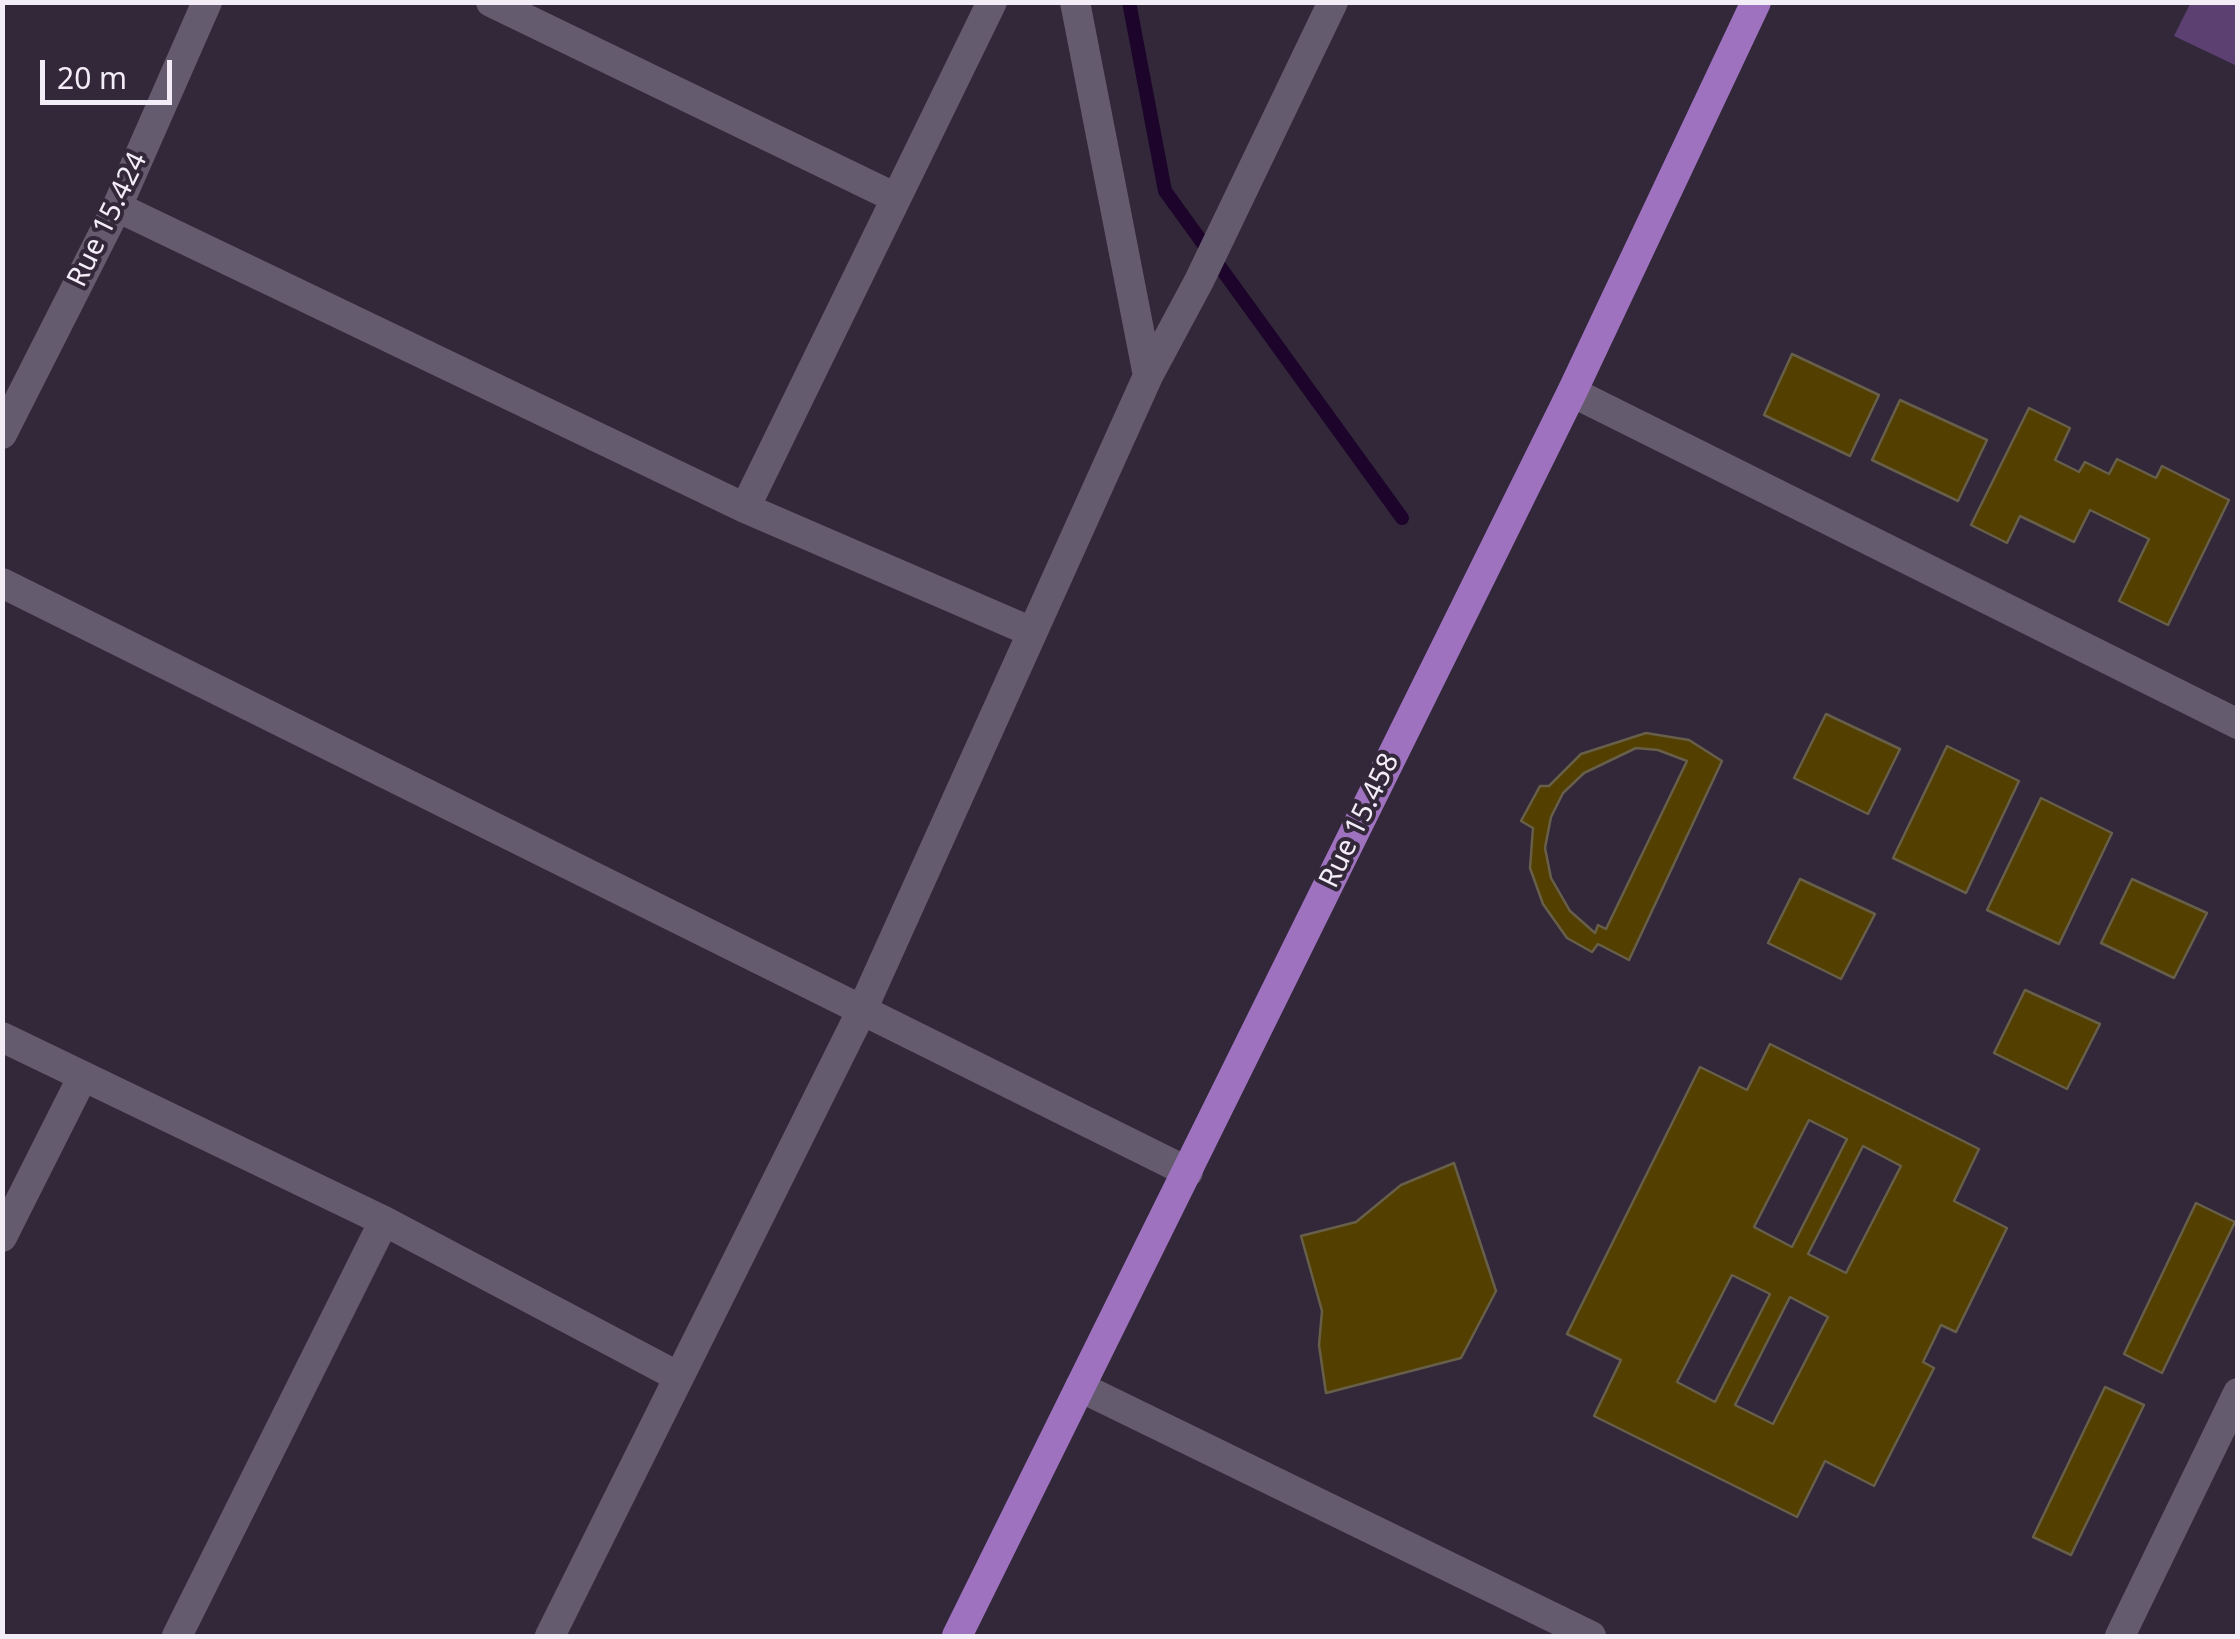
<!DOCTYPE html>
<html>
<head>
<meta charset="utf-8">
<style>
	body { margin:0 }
	#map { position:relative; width:2240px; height:1639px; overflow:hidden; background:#322839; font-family:"Noto Sans",sans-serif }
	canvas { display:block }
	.frame { position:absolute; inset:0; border:5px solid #f3edf8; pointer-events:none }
	.scale { position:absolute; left:40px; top:60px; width:132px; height:45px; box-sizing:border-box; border:5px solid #f3edf8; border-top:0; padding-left:12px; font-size:30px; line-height:35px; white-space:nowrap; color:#f3edf8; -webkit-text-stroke:8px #322839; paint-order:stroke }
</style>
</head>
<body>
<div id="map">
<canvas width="2240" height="1639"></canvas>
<div class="frame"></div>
<div class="scale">20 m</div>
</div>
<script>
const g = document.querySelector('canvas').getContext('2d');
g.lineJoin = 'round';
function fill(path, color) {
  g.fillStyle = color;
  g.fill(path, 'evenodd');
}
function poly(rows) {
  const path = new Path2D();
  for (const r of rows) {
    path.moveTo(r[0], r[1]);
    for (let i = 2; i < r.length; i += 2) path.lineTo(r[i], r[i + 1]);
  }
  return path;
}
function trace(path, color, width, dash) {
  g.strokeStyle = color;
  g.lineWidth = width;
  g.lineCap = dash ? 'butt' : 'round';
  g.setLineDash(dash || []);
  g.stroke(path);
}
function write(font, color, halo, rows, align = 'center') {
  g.font = font + ' "Noto Sans",sans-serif';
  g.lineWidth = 8;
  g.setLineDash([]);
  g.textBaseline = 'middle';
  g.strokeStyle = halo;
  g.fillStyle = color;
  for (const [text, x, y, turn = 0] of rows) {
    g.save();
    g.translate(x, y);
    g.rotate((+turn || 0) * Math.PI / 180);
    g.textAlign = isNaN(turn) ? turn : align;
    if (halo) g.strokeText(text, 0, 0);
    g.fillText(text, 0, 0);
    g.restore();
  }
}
fill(poly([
	[2191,2,2237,3,2237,66,2174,36]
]), '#5c4071');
trace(poly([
	[1129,2,1165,191,1402,518]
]), '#1c042a', 14);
const building = poly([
	[1792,354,1879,395,1850,456,1764,415,1792,354],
	[1900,400,1987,440,1958,501,1872,460,1900,400],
	[2029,408,2070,428,2055,460,2079,472,2085,462,2109,474,2117,459,2156,478,2162,466,2229,500,2168,625,2119,601,2149,539,2090,510,2074,542,2020,516,2007,543,1971,525,2029,408],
	[1826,714,1900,749,1868,814,1794,778,1826,714],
	[1646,733,1689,740,1722,761,1629,960,1598,944,1592,952,1567,938,1543,904,1530,868,1533,828,1521,821,1540,786,1549,786,1581,754,1646,733],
	[1636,748,1658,750,1687,761,1606,929,1598,925,1595,933,1570,911,1551,878,1545,848,1551,817,1563,793,1584,773,1636,748],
	[1947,746,2019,781,1966,893,1893,858,1947,746],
	[2041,798,2112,833,2059,944,1987,910,2041,798],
	[1800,879,1875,914,1841,979,1768,943,1800,879],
	[2132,879,2207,913,2174,978,2101,943,2132,879],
	[2025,990,2100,1024,2067,1089,1994,1053,2025,990],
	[1770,1044,1979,1149,1954,1201,2007,1228,1956,1332,1941,1325,1923,1362,1934,1368,1874,1486,1825,1461,1797,1517,1594,1416,1621,1360,1567,1334,1700,1067,1747,1090,1770,1044],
	[1809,1120,1847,1139,1792,1247,1754,1227,1809,1120],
	[1863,1146,1901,1166,1846,1273,1808,1254,1863,1146],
	[1732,1275,1770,1294,1715,1402,1677,1382,1732,1275],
	[1790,1297,1828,1317,1773,1424,1735,1405,1790,1297],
	[1454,1163,1496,1291,1461,1358,1326,1393,1319,1345,1322,1311,1301,1236,1356,1222,1401,1185,1454,1163],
	[2196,1203,2235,1222,2162,1373,2124,1354,2196,1203],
	[2105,1387,2144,1405,2071,1555,2033,1537,2105,1387]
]);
fill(building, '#534000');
trace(building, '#675f4a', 2.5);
trace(poly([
	[491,2,896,198],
	[1075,2,1148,376],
	[117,207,745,508,1032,632],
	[1572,392,2238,724],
	[2,434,117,207,207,2],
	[745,508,992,2],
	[2,583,1188,1172],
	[2,1037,384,1221,679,1377],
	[2,1237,82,1078],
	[1080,1387,1591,1636],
	[177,1636,384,1221],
	[550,1636,862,1010,1148,376,1199,281,1333,2],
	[2120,1636,2238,1393]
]), '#655b6e', 30);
trace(poly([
	[957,1636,1572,392,1756,2]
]), '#9f72c0', 30);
write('28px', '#f3edf8', '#322839', [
	["Rue 15.424",108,220,-64],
	["Rue 15.458",1360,821,-64]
]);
</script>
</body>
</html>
